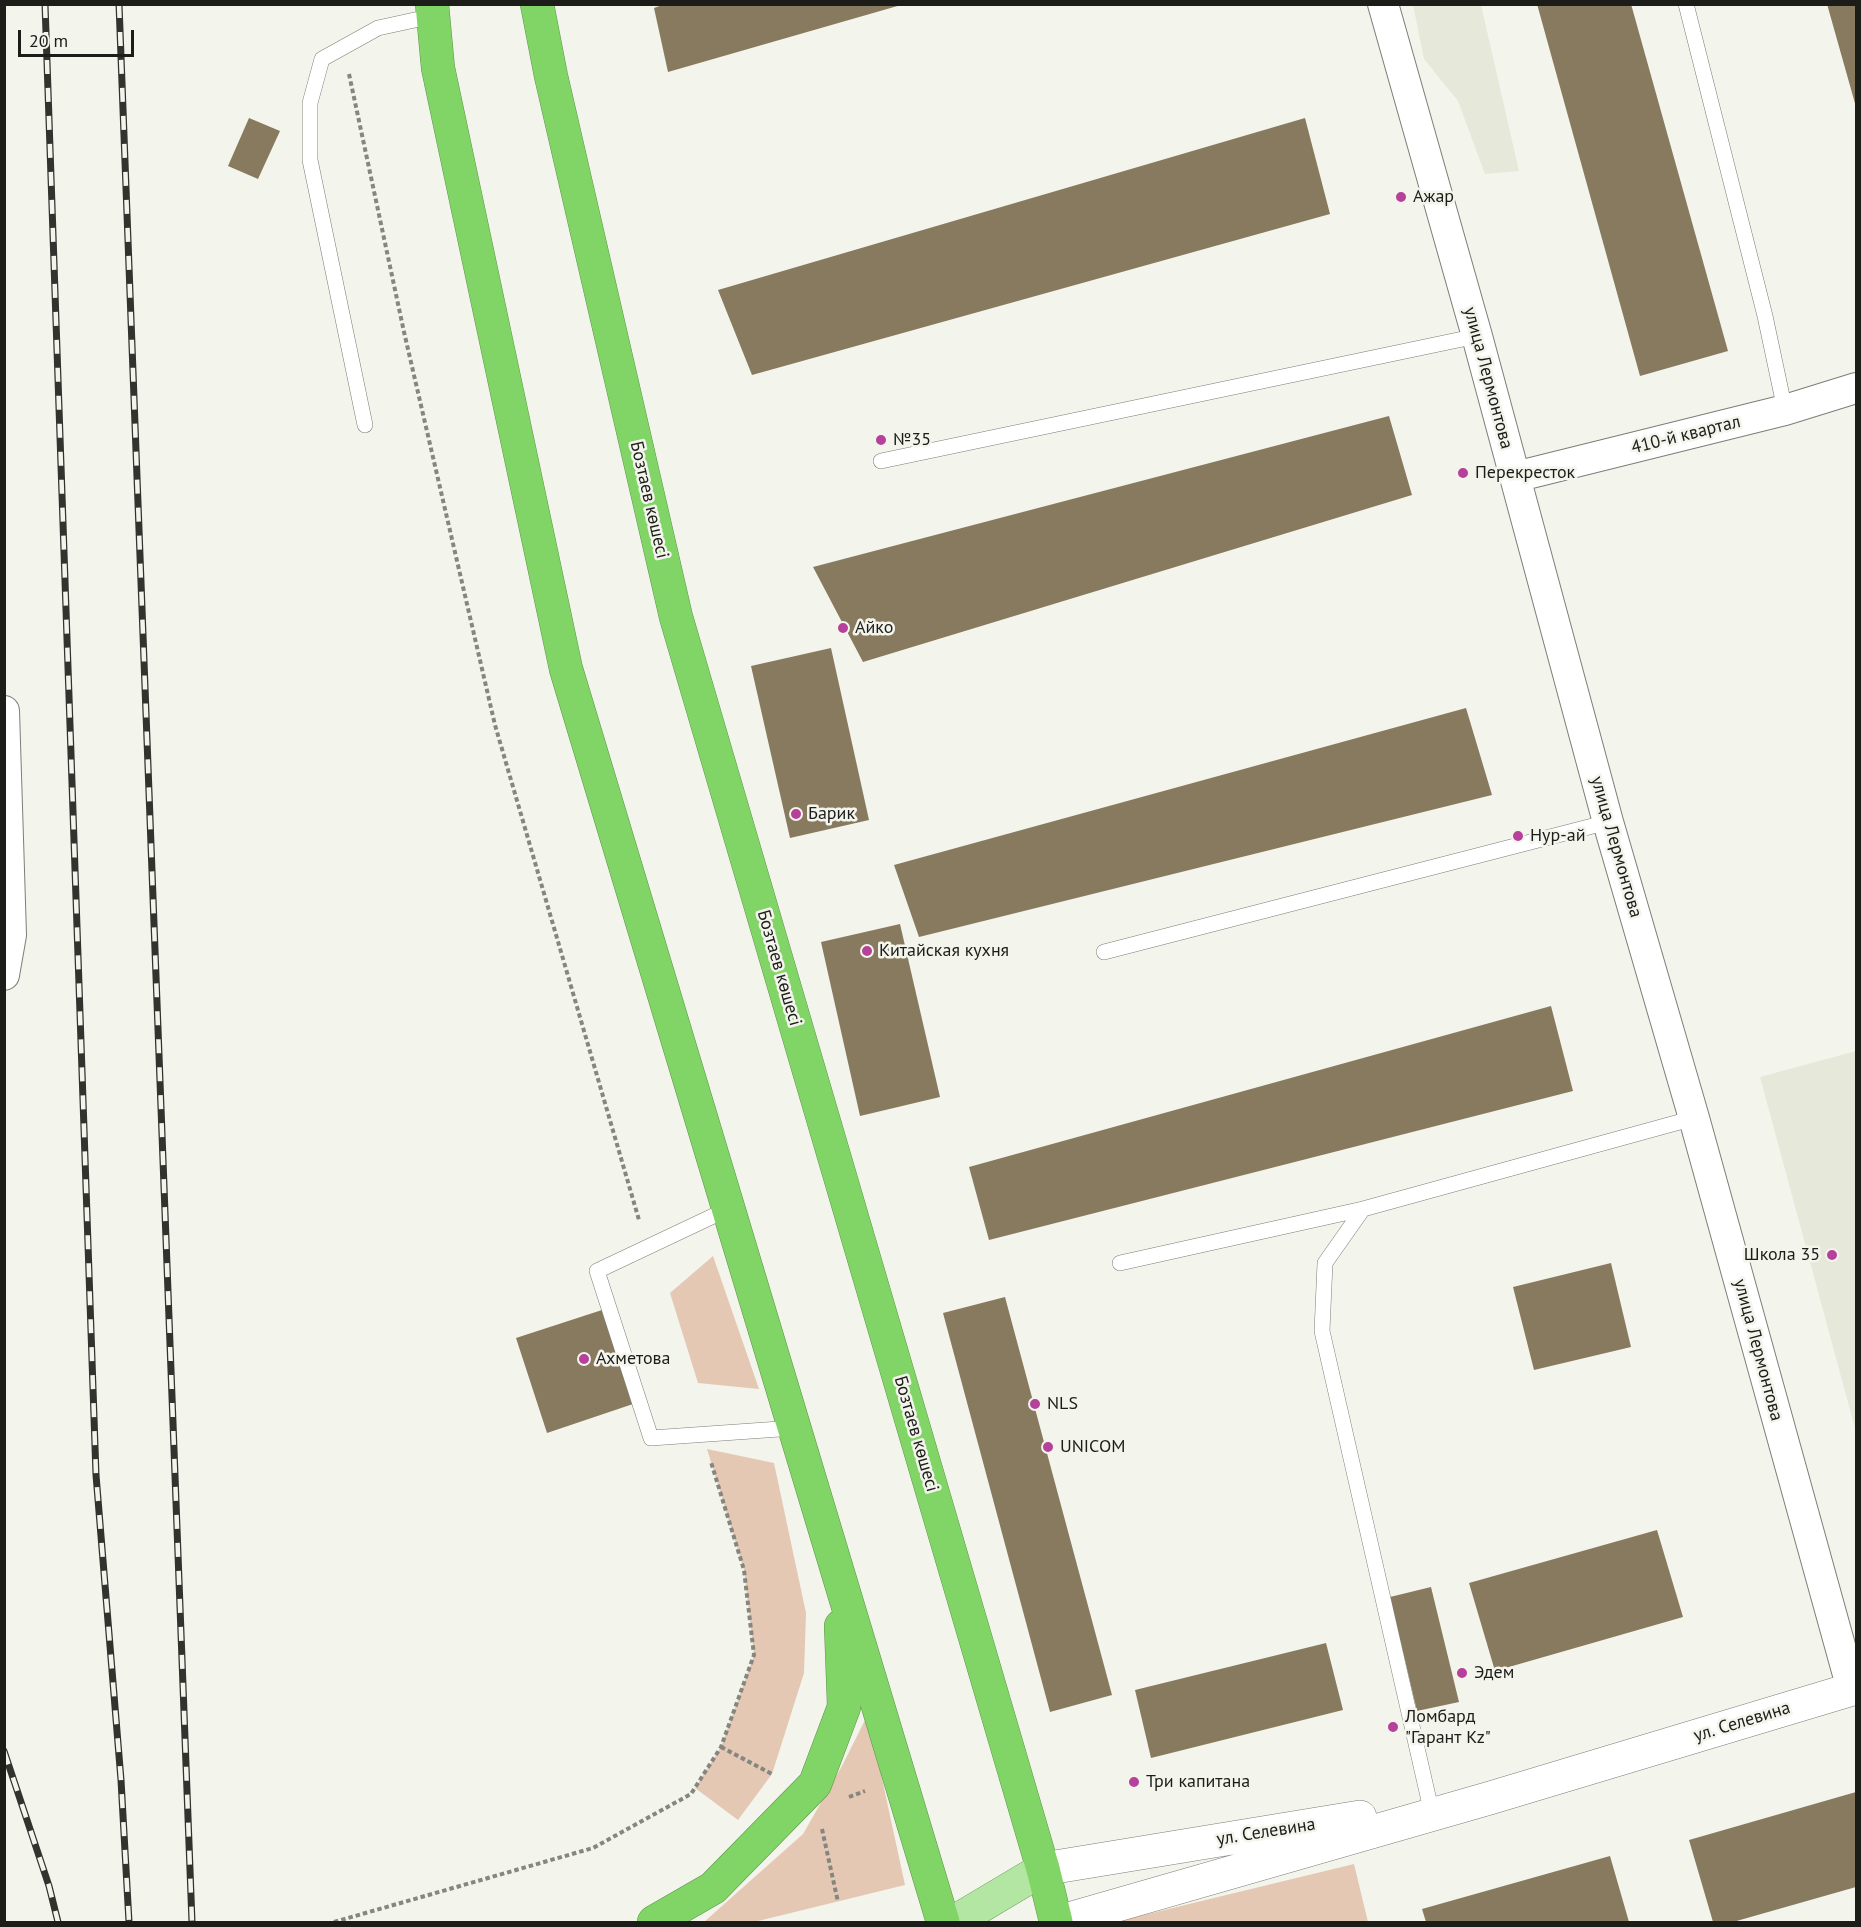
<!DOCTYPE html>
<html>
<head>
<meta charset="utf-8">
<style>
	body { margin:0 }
	#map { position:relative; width:1861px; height:1927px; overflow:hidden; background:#f3f4ec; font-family:"PT Sans",sans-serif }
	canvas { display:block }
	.frame { position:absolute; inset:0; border:6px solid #1c1c19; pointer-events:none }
	.scale { position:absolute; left:18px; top:30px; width:116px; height:27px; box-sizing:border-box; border:3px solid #1c1c19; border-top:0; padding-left:8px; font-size:18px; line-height:21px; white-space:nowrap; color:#1c1c19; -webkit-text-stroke:4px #f3f4ec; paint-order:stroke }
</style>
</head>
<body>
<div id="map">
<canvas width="1861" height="1927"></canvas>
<div class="frame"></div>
<div class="scale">20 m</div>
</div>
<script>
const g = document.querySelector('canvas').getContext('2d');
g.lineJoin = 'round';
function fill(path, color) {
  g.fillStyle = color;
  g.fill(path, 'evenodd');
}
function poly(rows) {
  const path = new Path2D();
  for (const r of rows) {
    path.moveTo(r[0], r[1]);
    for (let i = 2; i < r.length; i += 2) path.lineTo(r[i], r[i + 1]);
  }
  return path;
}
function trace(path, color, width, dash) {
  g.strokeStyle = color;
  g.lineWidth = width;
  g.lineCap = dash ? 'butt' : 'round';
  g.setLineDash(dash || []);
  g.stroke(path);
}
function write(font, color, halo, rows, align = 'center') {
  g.font = font + ' "PT Sans",sans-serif';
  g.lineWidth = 5;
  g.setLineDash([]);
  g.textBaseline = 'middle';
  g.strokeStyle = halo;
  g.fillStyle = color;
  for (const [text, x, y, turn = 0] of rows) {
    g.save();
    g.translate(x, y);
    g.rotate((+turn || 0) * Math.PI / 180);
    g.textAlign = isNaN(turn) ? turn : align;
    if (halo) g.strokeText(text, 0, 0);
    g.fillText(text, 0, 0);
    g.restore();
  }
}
fill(poly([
	[1413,5,1481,5,1519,171,1485,174,1458,101,1424,59],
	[1856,1051,1856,1432,1760,1077]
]), '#e6e8d9');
fill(poly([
	[713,1256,759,1389,698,1383,670,1293],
	[707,1449,774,1463,806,1613,804,1673,772,1774,738,1820,695,1788,721,1747,754,1655,744,1570],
	[868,1714,905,1885,754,1922,704,1922,803,1834,842,1766],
	[1354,1864,1368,1922,1115,1922]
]), '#e5c8b3');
fill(poly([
	[665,4,901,4,901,5,668,72,654,8],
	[1537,4,1631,4,1728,351,1640,376],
	[1827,4,1856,4,1856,107],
	[249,118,280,131,258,179,228,166],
	[1305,118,1330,214,752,375,718,290],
	[1389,416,1412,495,863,662,813,567],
	[831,648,869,820,790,838,751,666],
	[1466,708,1492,795,919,937,894,865],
	[900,924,940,1097,860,1116,821,942],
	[1551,1006,1573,1091,989,1240,969,1167],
	[1611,1263,1631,1347,1534,1370,1513,1287],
	[1005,1297,1112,1695,1050,1712,943,1313],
	[602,1310,633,1404,547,1433,516,1338],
	[1657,1530,1683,1617,1495,1671,1469,1583],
	[1431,1587,1459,1702,1417,1711,1390,1597],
	[1326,1643,1343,1710,1151,1758,1135,1690],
	[1856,1792,1856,1887,1733,1922,1713,1922,1689,1840],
	[1610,1856,1629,1922,1426,1922,1422,1909]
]), '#887a5e');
const lane = poly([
	[1686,4,1765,316,1785,410],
	[365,425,310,160,310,103,322,59,378,28,433,16],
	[881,461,1477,336],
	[1104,952,1608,822],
	[728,1209,597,1271,651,1438,794,1428],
	[1120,1263,1363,1209],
	[1430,1805,1322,1331,1325,1263,1363,1209,1694,1118]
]);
const street = poly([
	[1383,4,1477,336,1608,822,1694,1118,1852,1689],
	[1515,477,1785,410,1856,388],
	[4,711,11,935,4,975]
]);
const secondary = poly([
	[1043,1869,1360,1817],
	[1058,1922,1490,1798,1856,1688]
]);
const primary = poly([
	[954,1922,1043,1869]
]);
const highway = poly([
	[432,4,438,68,566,669,943,1922],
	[537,4,551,76,676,617,1043,1869,1056,1922],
	[654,1922,713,1888,815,1784,844,1707,841,1626]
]);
trace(lane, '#7d7e77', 16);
trace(street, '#7d7e77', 32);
trace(secondary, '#7d7e77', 34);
trace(primary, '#5e944b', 34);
trace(highway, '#5e944b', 34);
trace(poly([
	[349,74,404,332,495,725,639,1220],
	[721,1747,772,1774],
	[849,1797,865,1791],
	[822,1829,838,1902],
	[334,1922,593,1848,691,1794,721,1747,754,1655,744,1570,711,1462]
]), '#868681', 4, [4.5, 3]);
trace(lane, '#fff', 15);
trace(street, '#fff', 30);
trace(secondary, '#fff', 33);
trace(primary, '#b3e5a3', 33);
trace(highway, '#81d466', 33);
const rail = poly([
	[45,4,96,1475,121,1780,129,1922],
	[119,4,192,1922],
	[4,1751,49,1886,58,1922]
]);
trace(rail, '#32322e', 7);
trace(rail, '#f3f4ec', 4.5, [14]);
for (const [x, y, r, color] of [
	[1401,197,6,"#b5419a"],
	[881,440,6,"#b5419a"],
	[1463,473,6,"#b5419a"],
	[843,628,6,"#b5419a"],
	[796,814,6,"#b5419a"],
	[1518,836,6,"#b5419a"],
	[867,951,6,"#b5419a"],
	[1832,1255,6,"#b5419a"],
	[584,1359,6,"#b5419a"],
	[1035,1404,6,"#b5419a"],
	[1048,1447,6,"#b5419a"],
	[1462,1673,6,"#b5419a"],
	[1393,1727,6,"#b5419a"],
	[1134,1782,6,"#b5419a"]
]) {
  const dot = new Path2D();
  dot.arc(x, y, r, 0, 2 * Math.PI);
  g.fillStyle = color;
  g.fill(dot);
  trace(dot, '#f3f4ec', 2);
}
write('18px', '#1c1c19', '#f3f4ec', [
	["Ажар",1413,197],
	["№35",893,440],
	["Перекресток",1475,473],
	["Айко",855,628],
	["Барик",808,814],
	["Нур-ай",1530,836],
	["Китайская кухня",879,951],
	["Школа 35",1820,1255,"right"],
	["Ахметова",596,1359],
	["NLS",1047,1404],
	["UNICOM",1060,1447],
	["Эдем",1474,1673],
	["Ломбард",1405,1717],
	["\"Гарант Kz\"",1405,1738],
	["Три капитана",1146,1782]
], 'left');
write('18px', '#1c1c19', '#f3f4ec', [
	["улица Лермонтова",1488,378,75],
	["410-й квартал",1686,435,-14],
	["Бозтаев көшесі",649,500,77],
	["улица Лермонтова",1616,847,74],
	["Бозтаев көшесі",779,968,74],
	["улица Лермонтова",1758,1350,75],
	["Бозтаев көшесі",916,1434,74],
	["ул. Селевина",1742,1722,-17],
	["ул. Селевина",1266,1832,-9]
]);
</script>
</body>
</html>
